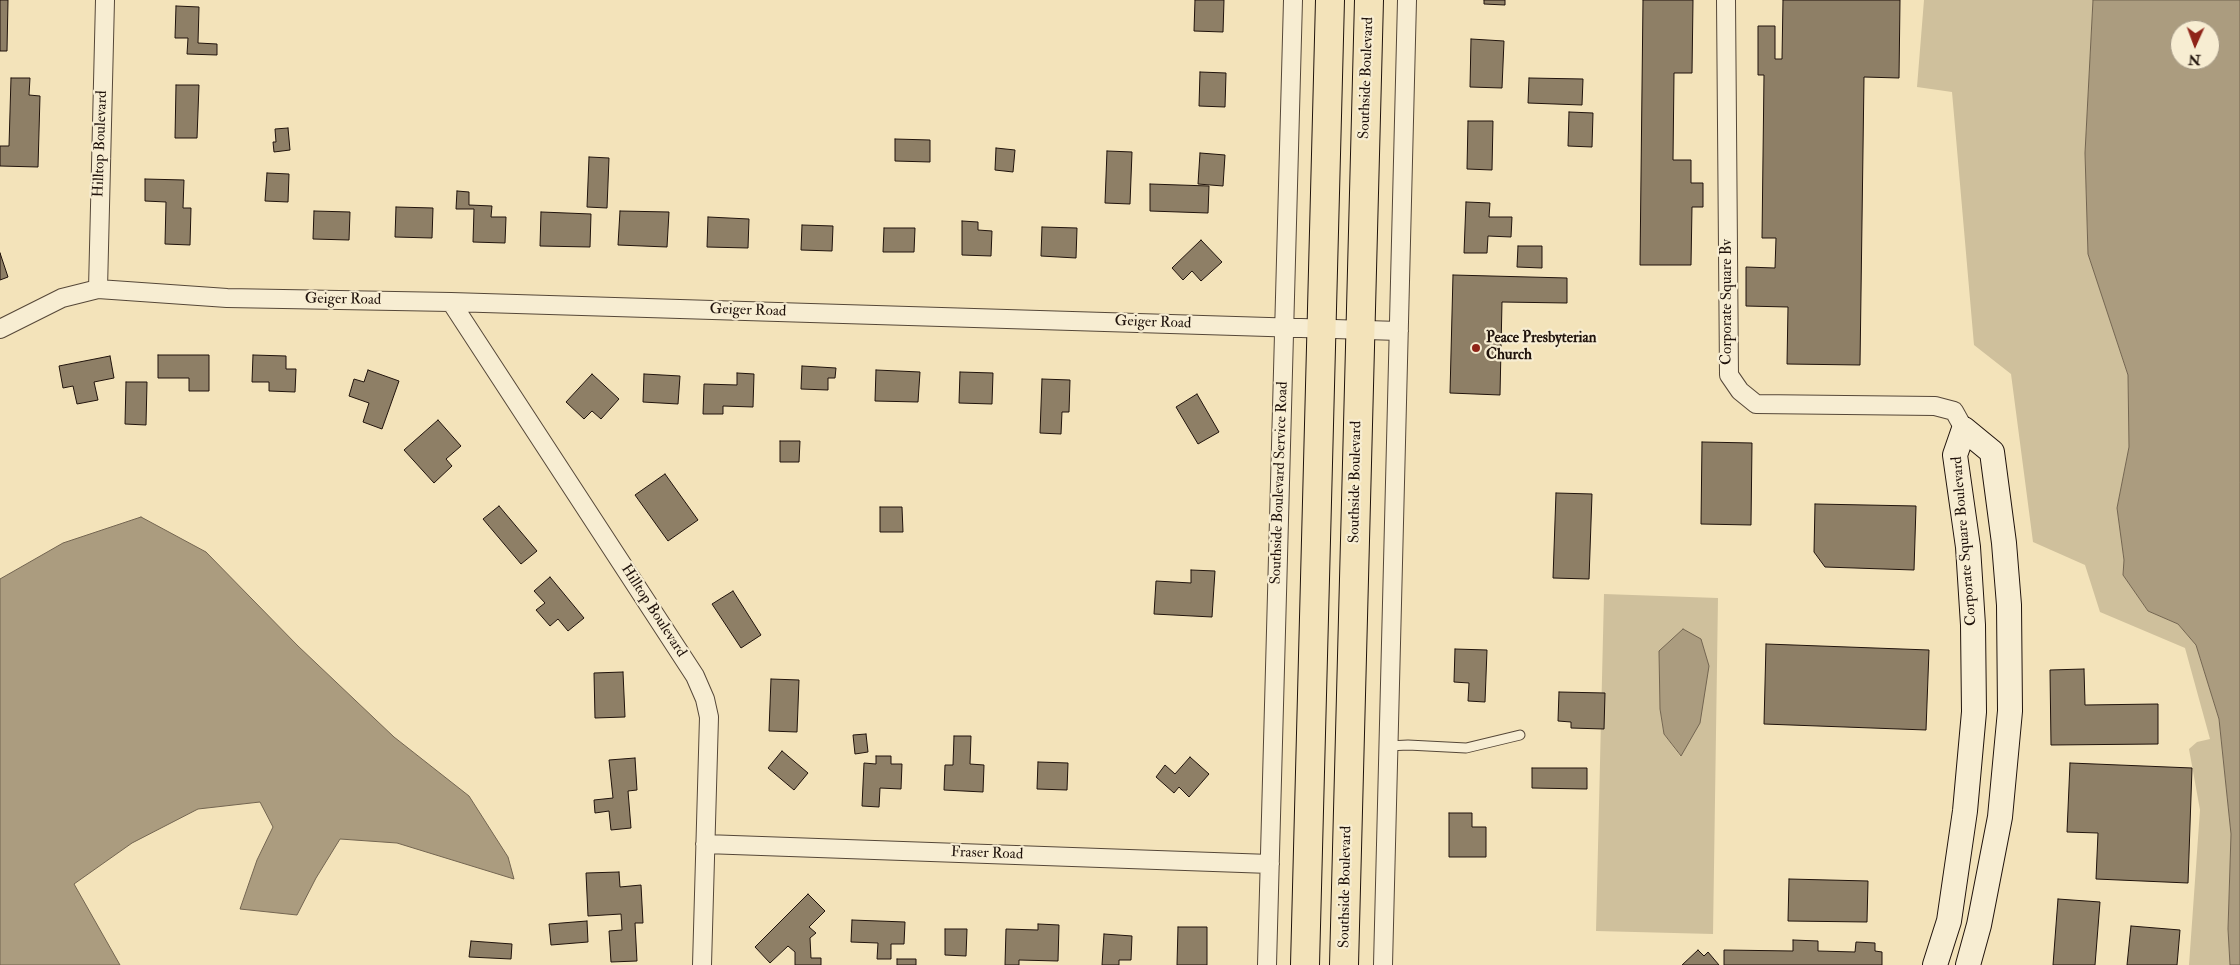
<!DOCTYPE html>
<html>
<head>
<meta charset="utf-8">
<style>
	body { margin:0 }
	#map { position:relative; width:2240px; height:965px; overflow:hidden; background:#f3e3ba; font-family:"IM FELL Double Pica",serif }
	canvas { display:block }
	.north { position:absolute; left:2170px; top:20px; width:50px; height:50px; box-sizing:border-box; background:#f7edd2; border:1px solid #a19683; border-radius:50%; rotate:182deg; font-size:14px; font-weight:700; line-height:20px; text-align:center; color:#20130c }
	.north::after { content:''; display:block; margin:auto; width:18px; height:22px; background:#8f2418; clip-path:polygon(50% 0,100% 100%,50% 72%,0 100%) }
</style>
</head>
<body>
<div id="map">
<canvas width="2240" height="965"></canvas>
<div class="north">N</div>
</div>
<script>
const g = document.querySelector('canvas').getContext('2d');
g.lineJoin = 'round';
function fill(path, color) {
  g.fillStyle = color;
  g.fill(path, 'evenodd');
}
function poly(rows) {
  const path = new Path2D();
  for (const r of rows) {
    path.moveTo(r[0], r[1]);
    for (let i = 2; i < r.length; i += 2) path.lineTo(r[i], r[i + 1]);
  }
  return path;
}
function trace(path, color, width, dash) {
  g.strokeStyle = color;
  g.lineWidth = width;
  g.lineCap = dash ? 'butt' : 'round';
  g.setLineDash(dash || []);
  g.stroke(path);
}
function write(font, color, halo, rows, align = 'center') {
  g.font = font + ' "IM FELL Double Pica",serif';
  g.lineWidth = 4.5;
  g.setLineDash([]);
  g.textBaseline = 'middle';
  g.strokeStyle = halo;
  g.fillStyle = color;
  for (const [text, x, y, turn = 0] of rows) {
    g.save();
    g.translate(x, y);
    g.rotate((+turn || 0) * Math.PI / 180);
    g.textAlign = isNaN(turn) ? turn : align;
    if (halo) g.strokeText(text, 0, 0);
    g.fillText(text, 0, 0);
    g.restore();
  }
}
fill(poly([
	[1924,0,2093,0,2085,153,2088,254,2128,375,2129,447,2117,508,2124,560,2123,575,2148,611,2178,624,2196,645,2219,719,2231,834,2228,929,2230,965,2189,965,2200,810,2189,749,2197,742,2210,739,2185,648,2100,612,2085,565,2033,542,2011,374,1974,345,1952,92,1917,87],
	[1604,594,1718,598,1713,934,1596,931],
	[1683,629,1680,756,1664,734,1660,709,1659,652]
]), '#cfc09c');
const water = poly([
	[2093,0,2240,0,2240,965,2230,965,2228,929,2231,834,2219,719,2196,645,2178,624,2148,611,2123,575,2124,560,2117,508,2129,447,2128,375,2088,254,2085,153,2093,0],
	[2180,30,2210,30,2210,60,2180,60,2180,30],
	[141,517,206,552,298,646,394,737,469,796,508,857,514,879,397,843,340,839,316,878,297,915,240,909,257,860,273,827,260,802,198,809,132,843,74,884,120,965,0,965,0,579,63,543,141,517],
	[1683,629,1701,639,1709,666,1700,723,1681,756,1664,734,1660,709,1659,651,1683,629]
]);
fill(water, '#ab9c7f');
trace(water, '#736551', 1);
const building = poly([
	[0,0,8,0,7,51,0,51,0,0],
	[1195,0,1224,0,1223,32,1194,31,1195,0],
	[1484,0,1505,0,1505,5,1484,4,1484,0],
	[1643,0,1693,0,1692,73,1674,73,1673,160,1691,160,1691,183,1703,183,1703,207,1692,207,1691,265,1640,265,1643,0],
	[1783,0,1900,0,1899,78,1864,77,1860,365,1787,364,1788,307,1746,306,1746,267,1775,268,1776,238,1762,238,1764,75,1758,75,1758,26,1775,26,1775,59,1782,59,1783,0],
	[176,6,199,7,198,43,217,44,217,55,187,54,188,38,175,38,176,6],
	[1471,39,1504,41,1502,88,1470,87,1471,39],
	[1200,72,1226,73,1225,107,1199,106,1200,72],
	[11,78,30,78,29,95,40,96,38,167,0,166,0,146,9,146,11,78],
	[1529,78,1583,79,1582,105,1528,103,1529,78],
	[176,85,199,85,197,138,175,138,176,85],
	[1569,112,1593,113,1592,147,1568,146,1569,112],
	[1468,121,1493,121,1492,170,1467,169,1468,121],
	[288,128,290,150,274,152,273,142,276,142,275,129,288,128],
	[895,139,930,140,930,162,895,161,895,139],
	[996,148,1015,150,1013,172,995,170,996,148],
	[1107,151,1132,152,1130,204,1105,203,1107,151],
	[1200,153,1225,155,1223,186,1198,184,1200,153],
	[589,157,609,158,607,208,587,207,589,157],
	[267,173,289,174,288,202,265,201,267,173],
	[145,179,184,180,183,208,191,208,190,245,165,244,166,202,145,201,145,179],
	[1150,184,1209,186,1208,213,1150,211,1150,184],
	[457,191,469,192,469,205,492,206,491,217,506,217,505,243,473,242,474,209,456,209,457,191],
	[1466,202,1490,203,1489,217,1512,217,1511,237,1488,236,1487,253,1464,253,1466,202],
	[396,207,433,208,432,238,395,237,396,207],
	[314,211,350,212,349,240,313,239,314,211],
	[620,211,669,212,667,247,618,245,620,211],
	[541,212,591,214,590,247,540,246,541,212],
	[708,217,749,219,748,248,707,247,708,217],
	[962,221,978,222,978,230,992,231,991,256,962,255,962,221],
	[802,225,833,226,832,251,801,250,802,225],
	[1042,227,1077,228,1076,258,1041,256,1042,227],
	[884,228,915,228,914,252,883,252,884,228],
	[1201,240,1222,262,1201,281,1192,271,1183,280,1172,268,1201,240],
	[1518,246,1542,246,1542,268,1517,267,1518,246],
	[0,253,8,277,0,280,0,253],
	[1453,275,1567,278,1567,303,1502,302,1500,395,1450,393,1453,275],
	[158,355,209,355,209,391,189,391,189,378,158,378,158,355],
	[253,355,286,356,286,369,296,369,295,392,269,391,269,382,252,382,253,355],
	[110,356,114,378,94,382,98,400,77,404,73,386,63,388,59,366,110,356],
	[802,366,836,368,835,378,828,378,828,390,801,389,802,366],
	[368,370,399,381,382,429,363,422,369,403,349,396,354,379,364,382,368,370],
	[876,370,920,372,918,402,875,401,876,370],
	[960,372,993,373,992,404,959,403,960,372],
	[737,373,754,374,753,407,723,406,723,414,703,414,704,384,737,385,737,373],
	[592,374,619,399,601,419,592,411,584,419,566,402,592,374],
	[644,374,680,376,678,404,643,402,644,374],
	[1042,379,1070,380,1069,412,1062,412,1061,434,1040,433,1042,379],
	[126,382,147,382,146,425,125,424,126,382],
	[1197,394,1219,432,1198,444,1176,407,1197,394],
	[438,420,461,446,446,459,452,466,434,483,404,450,438,420],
	[780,441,800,441,799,462,780,462,780,441],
	[1702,442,1752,443,1751,525,1701,524,1702,442],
	[665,474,698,520,668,541,635,495,665,474],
	[1556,493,1592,494,1589,579,1553,578,1556,493],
	[1815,504,1916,506,1914,570,1825,567,1814,552,1815,504],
	[499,506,537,551,521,564,483,519,499,506],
	[880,507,902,507,903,532,880,532,880,507],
	[1191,570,1215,571,1212,617,1154,614,1156,581,1191,583,1191,570],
	[550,577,584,618,568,631,558,619,550,626,536,610,545,603,534,591,550,577],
	[733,591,761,635,741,648,712,604,733,591],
	[1766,644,1929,650,1926,730,1764,724,1766,644],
	[1455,649,1487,650,1485,702,1468,701,1469,683,1454,682,1455,649],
	[2084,669,2085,705,2158,704,2158,744,2051,745,2050,670,2084,669],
	[623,672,625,717,595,718,594,673,623,672],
	[771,679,799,680,797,732,769,731,771,679],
	[1559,692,1605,693,1604,729,1571,728,1571,722,1558,721,1559,692],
	[866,734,868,752,855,754,853,735,866,734],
	[954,736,971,736,970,764,984,765,983,792,944,790,945,765,953,765,954,736],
	[782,751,808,773,794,790,768,768,782,751],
	[876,756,891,756,891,764,902,764,901,789,880,788,879,807,862,806,864,763,876,764,876,756],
	[1190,757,1209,774,1189,797,1179,787,1174,793,1156,777,1165,765,1175,774,1190,757],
	[635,758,637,790,628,791,631,828,611,830,609,811,595,813,594,800,613,798,609,760,635,758],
	[1038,762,1068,763,1067,790,1037,789,1038,762],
	[2070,763,2192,768,2188,883,2096,879,2098,833,2067,832,2070,763],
	[1532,768,1587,768,1587,789,1532,788,1532,768],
	[1449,813,1472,813,1472,827,1486,827,1486,857,1449,857,1449,813],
	[619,872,620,887,641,885,643,923,635,923,637,961,611,962,609,931,622,930,621,914,588,916,586,873,619,872],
	[1789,879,1868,881,1867,922,1788,921,1789,879],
	[808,894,825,911,809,927,816,933,810,938,811,958,821,958,821,965,795,965,795,952,788,946,770,963,755,947,808,894],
	[2058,899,2100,902,2095,965,2053,965,2058,899],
	[852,920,905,922,904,944,891,944,891,959,877,959,878,943,851,942,852,920],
	[587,921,588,942,551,945,549,924,587,921],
	[1038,924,1059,925,1058,961,1019,960,1019,965,1005,965,1006,929,1038,930,1038,924],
	[2131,926,2180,930,2177,965,2127,965,2131,926],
	[1178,927,1207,927,1207,965,1177,965,1178,927],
	[945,929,967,929,966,956,945,955,945,929],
	[1104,934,1132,936,1131,960,1119,960,1119,965,1102,965,1104,934],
	[1793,940,1818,941,1818,951,1855,952,1856,942,1875,943,1875,951,1882,952,1882,965,1724,965,1724,950,1793,951,1793,940],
	[471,941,512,944,511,959,469,957,471,941],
	[1698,950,1704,956,1708,952,1719,965,1682,965,1698,950],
	[897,959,916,959,916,965,897,965,897,959]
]);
fill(building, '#8e7f66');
trace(building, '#20130c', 1);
const lane = poly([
	[1388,746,1408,745,1466,748,1520,735]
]);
const street = poly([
	[1726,0,1729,375,1740,391,1756,404,1935,406,1954,411,1964,429],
	[98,289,105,0],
	[451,302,695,676,705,699,709,717,702,965],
	[0,329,62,298,98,289,227,298,451,302,1399,331],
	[705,844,1270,864],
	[1267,965,1293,0],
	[1383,965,1407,0]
]);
const secondary = poly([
	[1935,965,1949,921,1965,811,1974,712,1973,625,1968,547,1955,455,1964,429,1992,452,2004,543,2009,605,2010,711,2000,817,1979,925,1968,965]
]);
const highway = poly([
	[1305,965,1330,0],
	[1344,965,1369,0]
]);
trace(lane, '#554738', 11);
trace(street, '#554738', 20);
trace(secondary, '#20130c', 26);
trace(highway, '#20130c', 30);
trace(lane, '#f7edd2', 9);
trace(street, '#f7edd2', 18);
trace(secondary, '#f7edd2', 24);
trace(highway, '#f3e3ba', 28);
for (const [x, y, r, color] of [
	[1476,348,5,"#8f2418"]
]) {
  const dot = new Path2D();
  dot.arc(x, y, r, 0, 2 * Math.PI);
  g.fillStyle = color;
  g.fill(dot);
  trace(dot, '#f7edd2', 2);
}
write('15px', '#20130c', '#f7edd2', [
	["Southside Boulevard",1367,78,-88],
	["Hilltop Boulevard",101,144,-88],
	["Geiger Road",343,300,1],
	["Corporate Square Bv",1728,302,-90],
	["Geiger Road",748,311,2],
	["Geiger Road",1153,323,2],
	["Southside Boulevard",1356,482,-89],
	["Southside Boulevard Service Road",1280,483,-88],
	["Corporate Square Boulevard",1965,541,-95],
	["Hilltop Boulevard",653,611,57],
	["Fraser Road",987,854,2],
	["Southside Boulevard",1346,887,-89]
]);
write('bold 15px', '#20130c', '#f7edd2', [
	["Peace Presbyterian",1486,339],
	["Church",1486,356]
], 'left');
</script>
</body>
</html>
